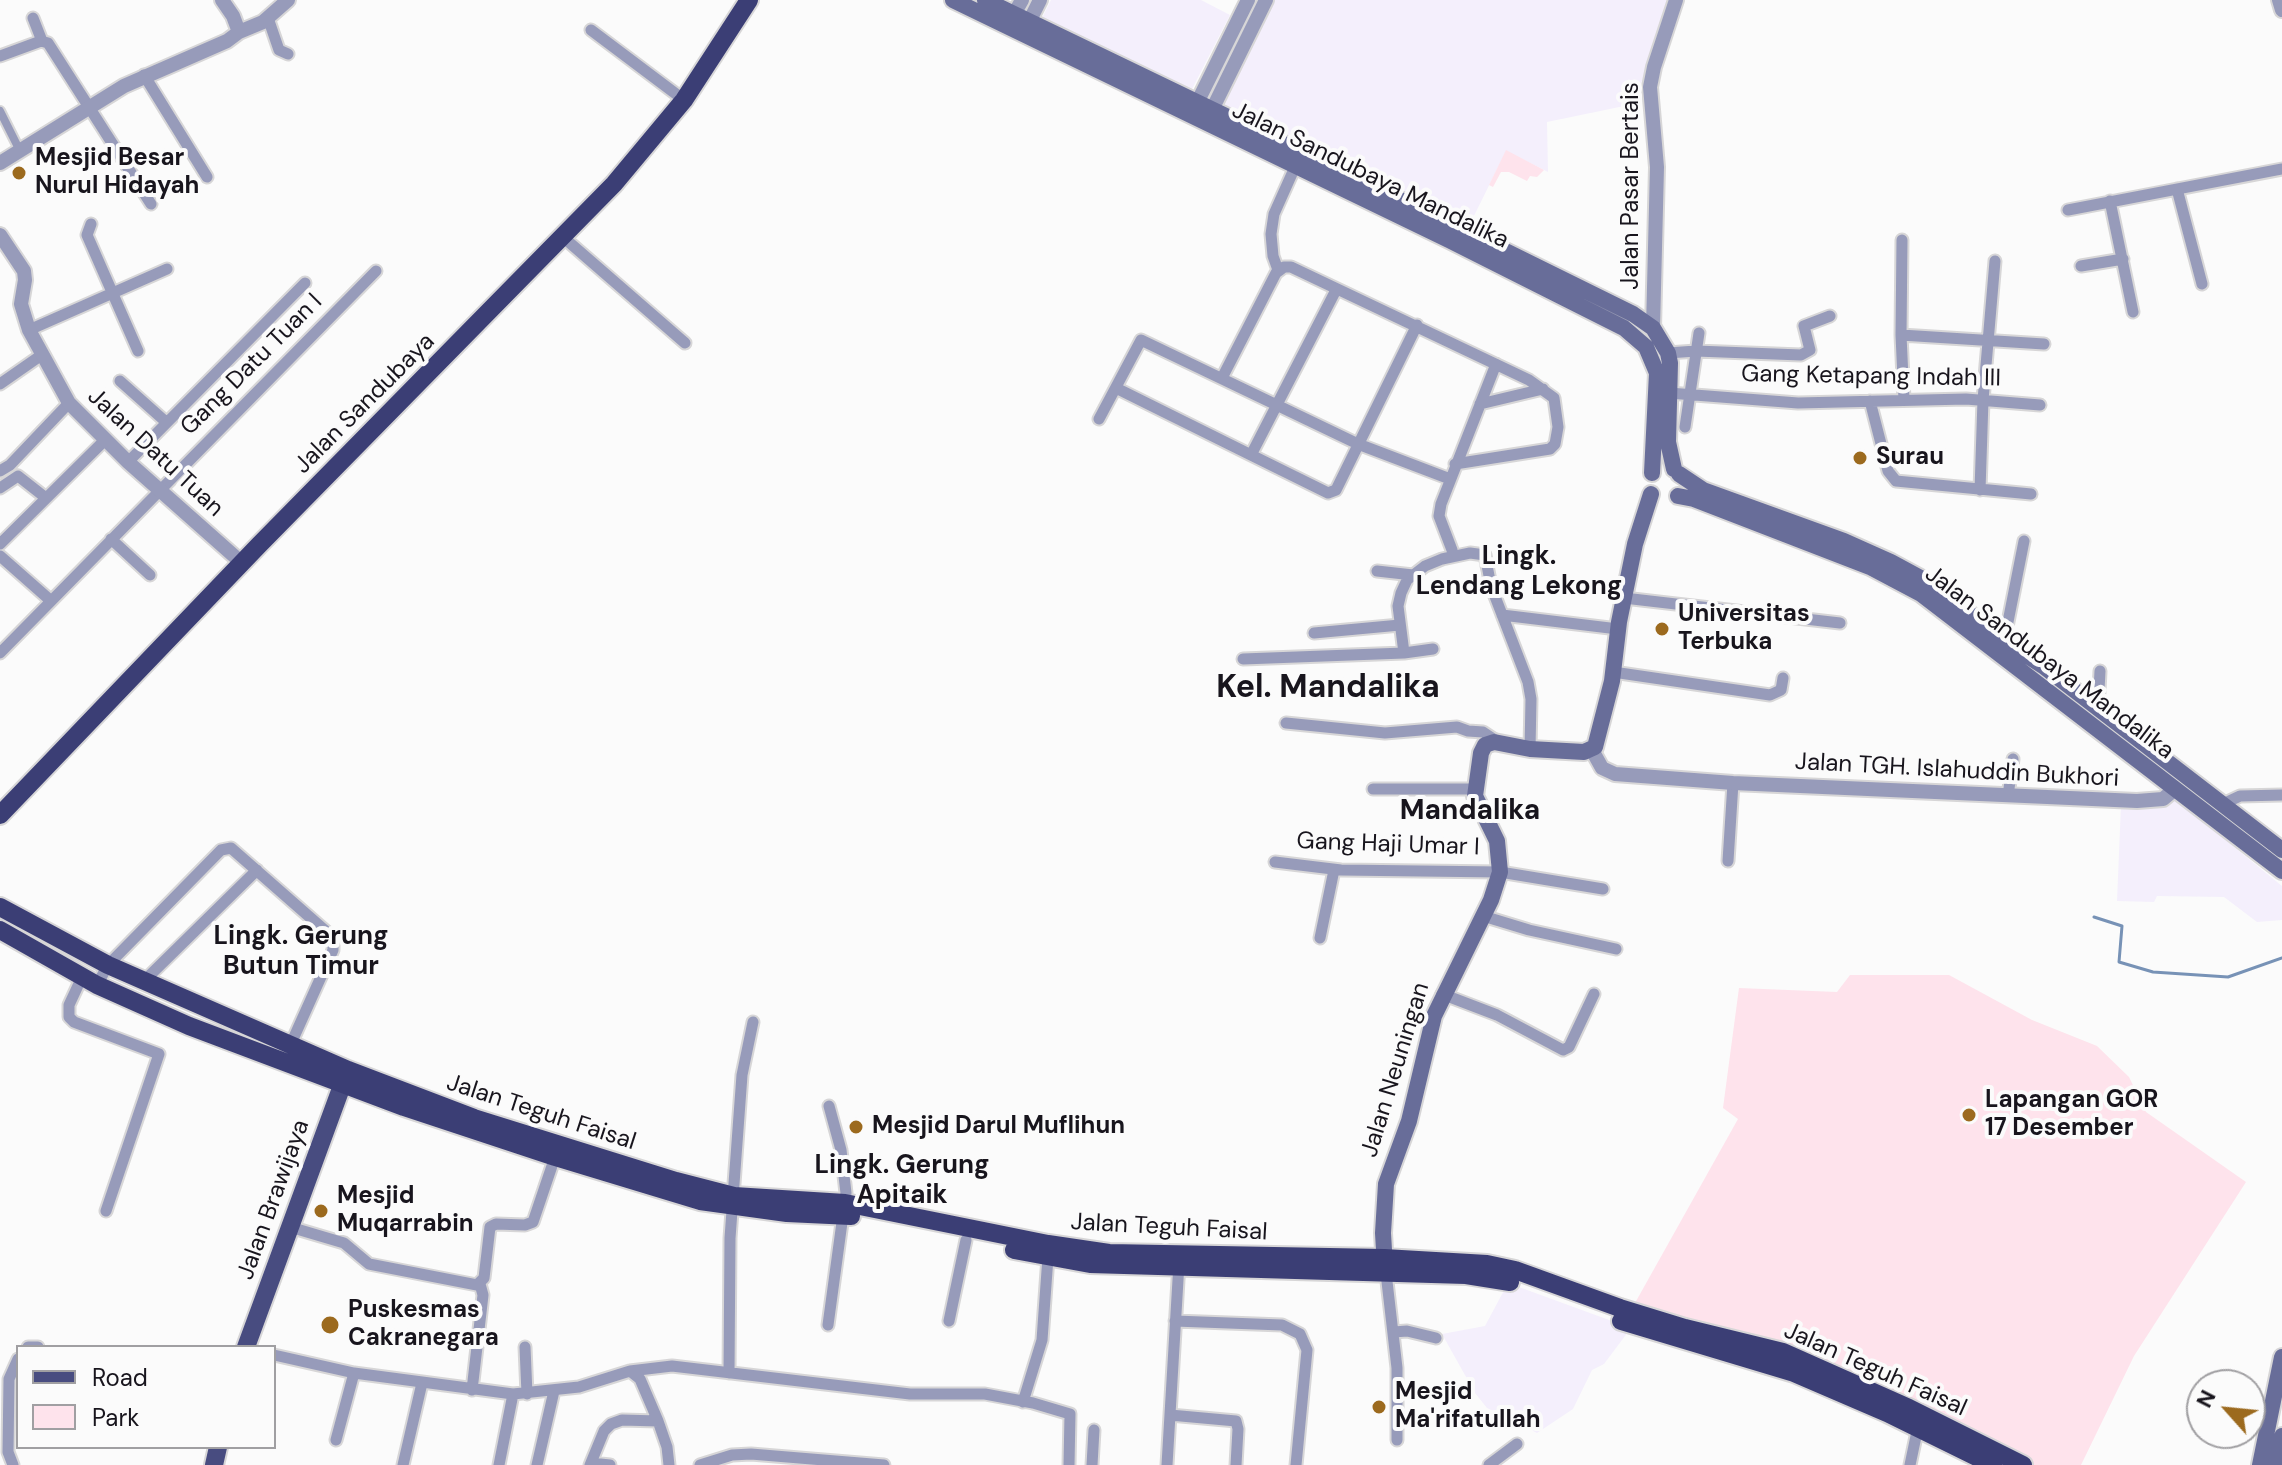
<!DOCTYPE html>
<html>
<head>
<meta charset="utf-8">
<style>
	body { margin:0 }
	#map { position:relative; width:2282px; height:1465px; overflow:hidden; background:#fbfbfb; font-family:"DM Sans",sans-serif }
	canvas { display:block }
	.legend { position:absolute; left:16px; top:1345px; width:260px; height:104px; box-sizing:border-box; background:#fbfbfb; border:2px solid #a09fa2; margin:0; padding:10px 14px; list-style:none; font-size:24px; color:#18151d }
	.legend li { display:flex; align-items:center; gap:16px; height:40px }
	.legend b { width:40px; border:2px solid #a09fa2 }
	.north { position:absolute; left:2186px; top:1369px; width:80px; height:80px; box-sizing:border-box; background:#fbfbfb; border:2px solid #a09fa2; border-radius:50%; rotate:297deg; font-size:22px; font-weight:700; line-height:32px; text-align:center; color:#18151d }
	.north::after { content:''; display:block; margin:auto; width:28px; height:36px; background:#9c6a1e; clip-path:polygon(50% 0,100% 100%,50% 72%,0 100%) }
</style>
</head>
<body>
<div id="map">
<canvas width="2282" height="1465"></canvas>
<ul class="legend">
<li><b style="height:10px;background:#484c80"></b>Road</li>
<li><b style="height:22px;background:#fee3ec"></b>Park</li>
</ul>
<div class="north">N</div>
</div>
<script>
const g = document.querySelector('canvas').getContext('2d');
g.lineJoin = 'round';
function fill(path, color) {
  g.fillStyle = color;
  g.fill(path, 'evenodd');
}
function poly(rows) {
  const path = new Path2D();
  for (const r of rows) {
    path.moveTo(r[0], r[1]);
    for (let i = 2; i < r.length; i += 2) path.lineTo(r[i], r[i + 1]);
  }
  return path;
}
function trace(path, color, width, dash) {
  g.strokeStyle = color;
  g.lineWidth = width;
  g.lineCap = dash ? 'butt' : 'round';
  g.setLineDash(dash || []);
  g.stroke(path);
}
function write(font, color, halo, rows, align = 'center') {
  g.font = font + ' "DM Sans",sans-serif';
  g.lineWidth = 8;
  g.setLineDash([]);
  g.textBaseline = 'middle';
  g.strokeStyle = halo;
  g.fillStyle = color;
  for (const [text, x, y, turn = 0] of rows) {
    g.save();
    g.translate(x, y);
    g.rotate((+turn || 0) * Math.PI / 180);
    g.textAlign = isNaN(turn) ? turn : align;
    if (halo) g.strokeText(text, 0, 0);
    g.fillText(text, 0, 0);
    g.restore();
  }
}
fill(poly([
	[1051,0,1201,0,1230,15,1190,93,1042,18],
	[1273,0,1667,0,1667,8,1634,104,1547,122,1548,172,1506,151,1469,226,1221,104],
	[2174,798,2282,886,2282,920,2257,922,2224,897,2157,896,2154,902,2117,901,2121,805],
	[1508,1283,1631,1328,1604,1364,1592,1370,1573,1409,1537,1433,1487,1408,1475,1393,1442,1334,1485,1326]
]), '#f4effc');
fill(poly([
	[1506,150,1544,170,1537,177,1530,176,1527,181,1509,172,1501,172,1493,187,1489,185],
	[1850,975,1949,975,2032,1020,2097,1046,2129,1077,2146,1112,2246,1182,2134,1356,2081,1465,2032,1465,1797,1351,1635,1303,1738,1119,1723,1108,1739,988,1837,992]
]), '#fee3ec');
trace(poly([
	[2094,917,2122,926,2119,962,2153,972,2228,977,2282,958]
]), '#7792b6', 3);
const pedestrian = poly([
	[0,111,17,145]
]);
const minor = poly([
	[33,18,42,41],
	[268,18,279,50,288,54],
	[591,30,684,100],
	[0,56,41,41,48,43,151,204],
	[144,75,207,177],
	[2177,189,2202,284],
	[2110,201,2133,312],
	[2068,210,2282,169],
	[91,224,87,235,138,351],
	[563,237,685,343],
	[1902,240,1901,335,1904,400],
	[2081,266,2123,259],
	[1278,270,1273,256,1271,234,1274,214,1295,167],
	[29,330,167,269],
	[1901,335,2044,344],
	[1668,353,1696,351,1801,355,1810,350,1804,326,1830,316],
	[1222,378,1276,273,1284,267,1291,267,1529,380,1554,398,1558,427,1555,444,1550,449,1455,464],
	[120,381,166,422],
	[0,384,43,354],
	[1116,388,1251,455,1336,290],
	[1669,393,1798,403,1966,399,2040,405],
	[1870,401,1888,471,1896,481,2031,494],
	[1480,404,1543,389],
	[1099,419,1141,340,1358,444,1450,479],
	[1685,427,1699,333],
	[1251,455,1328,493,1336,490,1417,325],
	[128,462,305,283],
	[0,471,10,465,69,403],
	[0,488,18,476,46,498],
	[1980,490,1983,400,1995,261],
	[111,539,150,575],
	[0,544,105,440],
	[1452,550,1439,516,1441,504,1496,364],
	[0,556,50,600],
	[1377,571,1413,575],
	[1624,598,1840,623],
	[1502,615,1618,629],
	[1314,633,1400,625],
	[2003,647,2024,541],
	[0,653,376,271],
	[1404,653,1398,606,1401,593,1407,580,1425,566,1442,559,1470,553,1485,555,1491,586,1528,682,1531,699,1530,749],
	[1243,659,1404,653,1433,649],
	[1613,672,1770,695,1781,690,1783,678],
	[2098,710,2100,671],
	[1286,723,1385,733,1457,727,1468,731,1483,732,1498,742],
	[1373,789,1474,789],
	[2008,796,2013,759],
	[2223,804,2240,796,2282,795],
	[1728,861,1733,783],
	[1275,862,1341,870,1500,872,1603,889],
	[1483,916,1529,930,1616,949],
	[1320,938,1334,870],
	[82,977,69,1005,69,1017,74,1022,159,1054,106,1211],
	[144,981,257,870],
	[97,985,108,965,221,850,231,848,329,934,333,941,333,950,290,1046],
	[1442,994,1497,1015,1563,1050,1569,1047,1594,994],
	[290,1227,344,1243,369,1264,477,1285,484,1278,490,1227,496,1224,525,1225,533,1222,555,1157],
	[1386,1273,1397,1368,1397,1440],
	[949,1321,966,1240],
	[1175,1321,1282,1325,1300,1334,1307,1350,1296,1465],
	[828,1325,846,1193,841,1150,829,1106],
	[1394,1332,1407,1331,1436,1338],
	[28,1347,38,1347],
	[525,1347,527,1394],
	[274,1355,354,1373,513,1394,579,1387,630,1371,640,1379,658,1421,667,1447,669,1465],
	[630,1371,672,1366,910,1394,985,1394,1033,1403,1070,1414,1069,1465],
	[729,1373,730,1238,742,1075,753,1022],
	[472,1390,483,1295,480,1284],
	[1023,1402,1042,1340,1048,1257],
	[1170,1415,1236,1421,1238,1429,1236,1465],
	[336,1440,354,1373],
	[591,1463,610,1465],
	[13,1465,8,1452,9,1379,18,1359],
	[403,1465,422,1383],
	[499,1465,513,1394],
	[537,1465,554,1391],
	[590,1465,604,1431,611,1424,622,1420,658,1421],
	[700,1465,732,1455,751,1454,884,1465],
	[1092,1465,1094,1430],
	[1167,1465,1179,1263],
	[1489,1465,1517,1444],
	[1910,1465,1919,1422]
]);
const tertiary = poly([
	[222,0,233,16,239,32],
	[2279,0,2282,10],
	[1009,23,1022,0],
	[1026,28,1040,0],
	[1194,109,1248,0],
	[1208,118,1266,0],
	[0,163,124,86,227,41,239,32,263,22,288,0],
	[0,235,24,271,25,280,21,304,29,330,69,403,128,462,242,563],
	[1653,328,1657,167,1650,87,1654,67,1676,0],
	[1592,750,1602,768,1615,774,1733,783,2137,801,2163,799,2175,789]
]);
const secondary = poly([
	[953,0,1449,240,1624,328,1646,347,1657,373,1652,473],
	[985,0,1481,239,1633,314,1653,328,1668,353,1670,363,1668,442,1674,469],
	[1679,474,1703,490,1844,541,1891,562,1928,582,2005,641,2043,666,2282,850],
	[1678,496,1694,499,1870,567,1921,594,2282,871],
	[1385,1267,1383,1233,1386,1184,1409,1121,1434,1016,1491,900,1500,872,1497,841,1475,796,1481,753,1485,745,1494,742,1530,749,1584,752,1595,747,1612,681,1619,622,1635,544,1651,494],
	[2260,1465,2282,1357],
	[2276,1465,2282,1436]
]);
const primary = poly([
	[246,1347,347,1072],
	[214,1465,218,1447]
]);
const trunk = poly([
	[0,815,259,545,614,184,684,100,749,0],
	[0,907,108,965,348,1070,474,1118,676,1181,734,1196,845,1203,1048,1244,1109,1253,1384,1258,1487,1264,1515,1270,1620,1308,1685,1328,1783,1352,1909,1408,2023,1465],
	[0,930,97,985,189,1026,404,1107,555,1157,700,1201,787,1213,851,1216],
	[1014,1250,1090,1264,1466,1275,1510,1282],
	[1621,1321,1794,1373,1887,1413,1993,1465]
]);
trace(pedestrian, '#d7d6d7', 12);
trace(minor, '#d7d6d7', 15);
trace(tertiary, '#d7d6d7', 18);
trace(secondary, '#d7d6d7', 20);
trace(primary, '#d7d6d7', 22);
trace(trunk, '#d7d6d7', 22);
trace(pedestrian, '#979bba', 8);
trace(minor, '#979bba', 11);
trace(tertiary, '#979bba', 14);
trace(secondary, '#686d99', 16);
trace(primary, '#484c80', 18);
trace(trunk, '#3b3e75', 18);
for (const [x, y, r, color] of [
	[19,173,8,"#9c6a1e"],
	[1860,458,8,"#9c6a1e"],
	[1662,629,8,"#9c6a1e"],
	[1969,1115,8,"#9c6a1e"],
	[856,1127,8,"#9c6a1e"],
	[321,1211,8,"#9c6a1e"],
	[330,1325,10,"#9c6a1e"],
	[1379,1407,8,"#9c6a1e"]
]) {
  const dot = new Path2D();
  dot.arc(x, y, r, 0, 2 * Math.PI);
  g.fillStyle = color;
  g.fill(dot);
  trace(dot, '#fbfbfb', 3);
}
write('bold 24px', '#18151d', '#fbfbfb', [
	["Mesjid Besar",35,159],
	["Nurul Hidayah",35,187],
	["Surau",1876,458],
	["Universitas",1678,615],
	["Terbuka",1678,643],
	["Lapangan GOR",1985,1101],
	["17 Desember",1985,1129],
	["Mesjid Darul Muflihun",872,1127],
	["Mesjid",337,1197],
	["Muqarrabin",337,1225],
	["Puskesmas",348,1311],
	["Cakranegara",348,1339],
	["Mesjid",1395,1393],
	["Ma'rifatullah",1395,1421]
], 'left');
write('24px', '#18151d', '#fbfbfb', [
	["Jalan Sandubaya Mandalika",1370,176,26],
	["Jalan Pasar Bertais",1632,186,-90],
	["Gang Datu Tuan I",252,365,-45],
	["Gang Ketapang Indah III",1871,377,1],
	["Jalan Sandubaya",365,404,-45],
	["Jalan Datu Tuan",155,453,43],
	["Jalan Sandubaya Mandalika",2049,663,37],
	["Jalan TGH. Islahuddin Bukhori",1957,771,3],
	["Gang Haji Umar I",1388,845,2],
	["Jalan Neuningan",1396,1070,-73],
	["Jalan Teguh Faisal",541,1113,18],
	["Jalan Brawijaya",274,1200,-70],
	["Jalan Teguh Faisal",1169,1228,3],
	["Jalan Teguh Faisal",1875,1370,24]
]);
write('bold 26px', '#18151d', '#fbfbfb', [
	["Lingk.",1519,557],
	["Lendang Lekong",1519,587],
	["Lingk. Gerung",301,937],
	["Butun Timur",301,967],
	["Lingk. Gerung",902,1166],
	["Apitaik",902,1196]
]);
write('bold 28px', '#18151d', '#fbfbfb', [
	["Mandalika",1470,812]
]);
write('bold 32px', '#18151d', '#fbfbfb', [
	["Kel. Mandalika",1328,689]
]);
</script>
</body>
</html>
